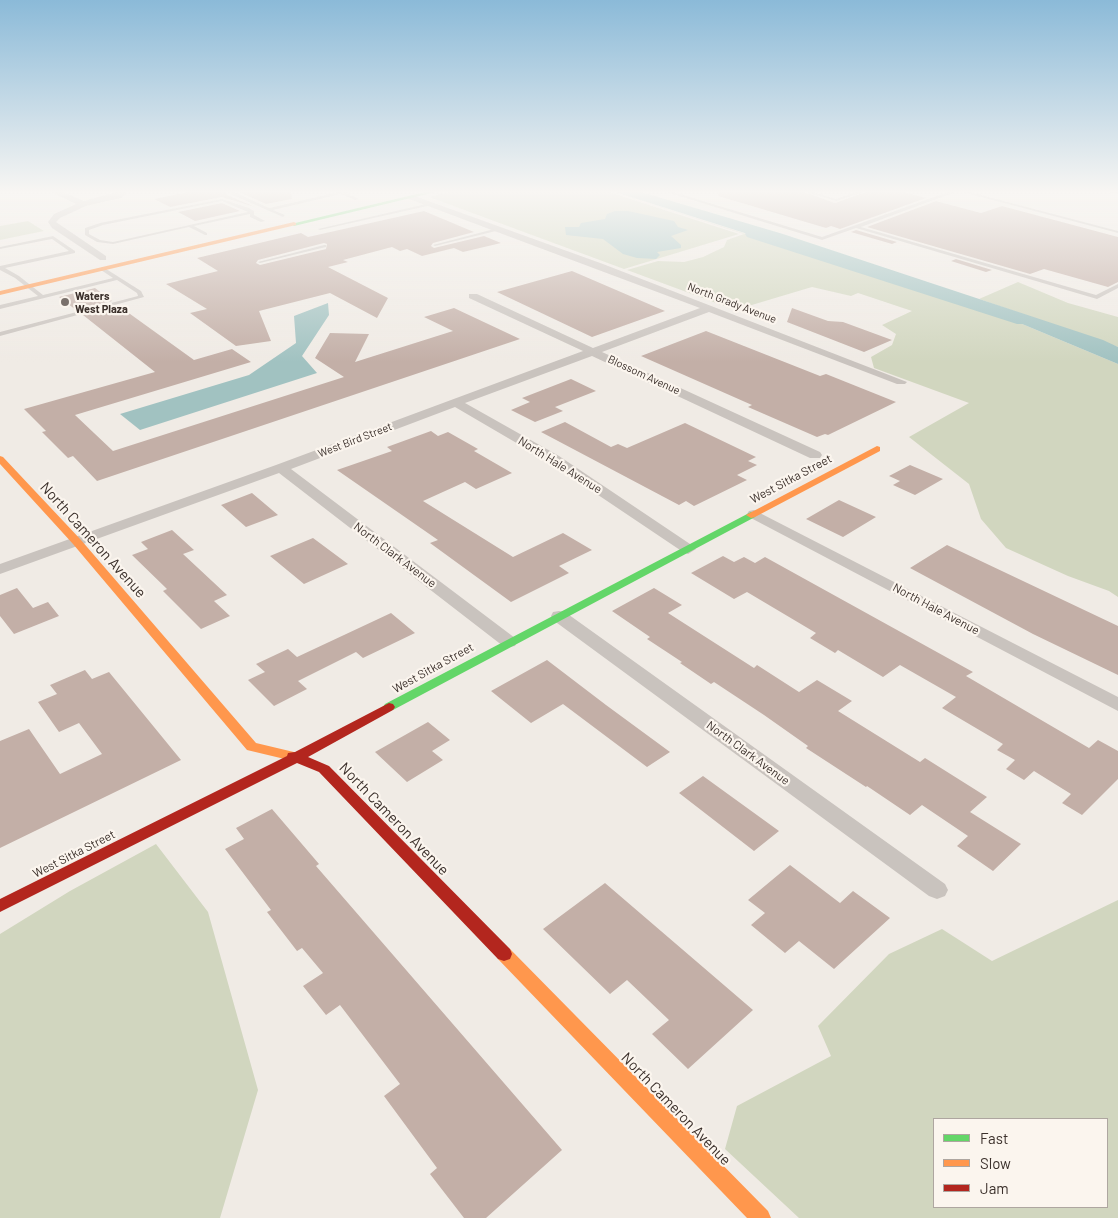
<!DOCTYPE html>
<html>
<head>
<meta charset="utf-8">
<style>
	body { margin:0 }
	#map { position:relative; width:1118px; height:1218px; overflow:hidden; background:#f0ebe5; font-family:Barlow,sans-serif }
	canvas { display:block }
	.legend { position:absolute; left:933px; top:1118px; width:175px; height:90px; box-sizing:border-box; background:#fbf5ee; border:1px solid #aea6a0; margin:0; padding:6px 9px; list-style:none; font-size:15px; color:#3b302b }
	.legend li { display:flex; align-items:center; gap:10px; height:25px }
	.legend b { width:25px; border:1px solid #aea6a0 }
</style>
</head>
<body>
<div id="map">
<canvas width="1118" height="1218"></canvas>
<ul class="legend">
<li><b style="height:6px;background:#63d668"></b>Fast</li>
<li><b style="height:6px;background:#ff974d"></b>Slow</li>
<li><b style="height:6px;background:#b3261e"></b>Jam</li>
</ul>
</div>
<script>
const g = document.querySelector('canvas').getContext('2d');
g.lineJoin = 'round';
function fill(path, color) {
  g.fillStyle = color;
  g.fill(path, 'evenodd');
}
function poly(rows) {
  const path = new Path2D();
  for (const r of rows) {
    path.moveTo(r[0], r[1]);
    for (let i = 2; i < r.length; i += 2) path.lineTo(r[i], r[i + 1]);
  }
  return path;
}
function trace(path, color, width, dash) {
  g.strokeStyle = color;
  g.lineWidth = width;
  g.lineCap = dash ? 'butt' : 'round';
  g.setLineDash(dash || []);
  g.stroke(path);
}
function write(font, color, halo, rows, align = 'center') {
  g.font = font + ' Barlow,sans-serif';
  g.lineWidth = 4.5;
  g.setLineDash([]);
  g.textBaseline = 'middle';
  g.strokeStyle = halo;
  g.fillStyle = color;
  for (const [text, x, y, turn = 0] of rows) {
    g.save();
    g.translate(x, y);
    g.rotate((+turn || 0) * Math.PI / 180);
    g.textAlign = isNaN(turn) ? turn : align;
    if (halo) g.strokeText(text, 0, 0);
    g.fillText(text, 0, 0);
    g.restore();
  }
}
fill(poly([
	[455,191,606,191,739,234,624,269,429,197],
	[622,195,991,311,1118,364,1118,597,1109,591,1068,576,1006,548,981,519,969,484,909,437,969,403,874,368,871,357,892,345,896,334,882,325,912,311,858,293,851,296,812,287,735,310,627,270,658,261,684,262,703,257,724,247,727,240,744,234],
	[28,221,44,231,0,240,0,226],
	[1018,282,1068,303,1118,317,1118,347,979,299],
	[156,844,208,912,258,1090,220,1218,0,1218,0,934,70,891],
	[1118,900,1118,1218,799,1218,725,1149,737,1106,831,1056,818,1026,889,954,942,929,992,961],
	[934,1119,1107,1119,1107,1207,934,1207]
]), '#d1d6bf');
fill(poly([
	[612,191,638,191,783,234,1103,340,1118,347,1118,364,991,311],
	[615,211,628,211,674,221,678,227,688,230,671,236,681,245,681,248,657,252,660,255,656,259,637,258,623,254,603,239,566,235,565,227,579,227,581,223,605,219,607,214],
	[328,303,329,315,302,356,317,373,140,430,120,414,249,375,296,343,294,316]
]), '#a1c2c1');
fill(poly([
	[751,230,1027,318,1029,321,1027,324,1017,324,747,237,745,234,747,231,751,230]
]), '#a1c2c1');
fill(poly([
	[192,191,225,191,227,195,255,207,222,197,170,207,154,199],
	[291,191,292,199,266,204,239,192],
	[719,191,801,191,835,203,869,191,900,191,926,198,840,229,831,226,826,228,718,196],
	[936,201,981,213,1002,206,1118,237,1118,282,1108,287,1044,269,1030,274,867,227],
	[222,203,240,211,195,221,178,212],
	[424,211,474,232,433,243,431,246,434,248,484,236,501,243,463,252,454,248,422,256,407,249,400,251,392,247,343,260,348,262,328,267,388,298,377,318,330,293,259,311,271,341,236,346,190,313,207,309,166,284,218,271,197,258,301,233,308,237],
	[324,243,327,244,326,249,260,265,256,263,258,260],
	[856,230,897,242,892,244,851,232],
	[956,259,992,270,986,272,951,261],
	[572,271,665,311,592,337,497,292],
	[95,288,112,301,76,310,59,297],
	[119,306,194,360,232,349,251,362,75,415,113,451,344,377,315,358,330,333,369,334,355,362,453,331,424,317,454,308,520,339,97,481,73,456,68,458,42,432,46,431,24,409,155,372,83,315],
	[792,308,828,321,843,322,892,340,864,352,787,322],
	[706,331,820,376,826,374,896,402,828,435,825,434,817,437,748,407,752,405,641,356],
	[571,379,596,391,555,407,563,411,535,422,511,410,530,402,522,398],
	[565,422,611,447,618,444,627,448,685,423,756,457,748,461,757,465,737,475,747,480,694,506,686,501,679,505,541,432],
	[431,431,438,436,448,432,478,449,474,451,512,473,476,489,465,482,423,501,513,557,563,533,592,550,559,566,569,573,511,602,430,543,438,540,337,470,392,451,387,447],
	[910,465,943,479,915,495,893,485,900,481,889,476],
	[252,493,278,515,246,527,221,505],
	[839,500,876,517,843,537,806,519],
	[172,530,194,550,183,554,227,595,214,601,230,616,201,629,163,591,167,589,132,555,148,549,141,542],
	[313,538,348,564,304,584,270,556],
	[947,545,1118,626,1118,675,1033,634,910,568],
	[723,556,734,562,744,557,755,563,765,557,973,672,966,676,1089,748,1098,740,1118,751,1118,779,1082,815,1062,803,1071,794,1034,771,1024,780,1006,769,1015,760,997,750,1003,744,942,708,956,697,900,665,883,677,838,650,835,653,810,638,816,633,747,592,734,599,691,573],
	[17,588,33,608,48,602,59,616,14,634,0,616,0,595],
	[654,588,682,605,668,613,754,668,757,665,799,692,817,680,852,701,838,711,920,762,925,758,987,797,970,812,1021,844,993,871,957,846,968,836,922,805,910,815,867,786,866,787,806,748,808,746,764,715,714,682,711,684,680,663,682,662,647,639,650,637,612,611],
	[391,613,415,633,363,658,356,652,298,681,307,689,274,706,248,680,265,672,256,664,288,649,297,657],
	[547,660,606,705,670,752,647,767,563,704,531,723,491,691],
	[85,670,92,679,109,672,181,760,0,848,0,741,29,729,60,774,102,754,79,723,59,732,38,702,57,694,50,685],
	[428,722,450,740,432,751,443,760,407,782,375,752],
	[703,776,779,831,754,851,679,793],
	[272,809,319,864,316,866,562,1150,486,1218,464,1218,430,1174,437,1168,384,1096,400,1084,340,1005,326,1015,303,986,323,973,302,948,297,951,267,912,271,910,225,849,244,839,236,828],
	[790,865,840,903,853,891,890,918,834,969,799,941,785,953,751,925,765,913,748,900],
	[605,883,753,1010,688,1069,652,1034,669,1020,627,980,610,994,543,929]
]), '#c3afa7');
fill(poly([
	[227,191,237,191,234,192,269,208,343,191,352,191,346,193,359,199,355,200,341,194,273,210,285,215,283,217,228,193,227,191],
	[663,191,670,191,822,237,951,191,958,191,861,227,1096,295,1118,284,1118,288,1097,299,856,228,822,240,663,191],
	[803,191,810,191,836,199,860,191,867,191,836,201,803,191],
	[958,191,966,191,1118,231,1118,233,958,191],
	[1107,191,1118,192,1118,194,1108,192,1107,191],
	[222,199,249,208,254,211,254,215,265,221,261,222,250,217,250,214,194,226,207,233,207,235,205,235,189,227,113,244,97,242,85,235,85,228,100,223,222,199],
	[222,201,248,212,113,242,100,240,89,234,89,230,103,225,222,201],
	[430,203,432,205,320,230,318,229,430,203],
	[498,228,500,228,500,230,435,246,433,245,498,228],
	[53,236,75,251,75,253,5,268,19,276,43,295,113,278,101,270,101,268,103,267,141,291,144,297,0,336,0,332,138,296,137,293,117,280,0,309,0,305,38,296,15,278,0,270,0,266,69,251,52,239,0,249,0,247,53,236],
	[324,245,326,245,326,247,260,263,258,262,324,245]
]), '#c9c3be');
fill(poly([
	[49,191,60,191,84,201,120,191,129,191,121,198,86,206,60,218,56,222,106,256,106,260,100,260,52,228,48,222,54,214,76,204,49,191],
	[412,195,603,264,907,382,905,384,897,384,709,312,602,352,820,452,822,455,820,458,810,458,592,356,465,403,559,456,693,546,696,549,688,554,683,552,549,462,455,407,291,469,515,638,517,642,515,646,509,647,503,646,279,473,0,574,0,564,276,465,583,351,469,298,469,294,477,294,593,348,700,308,409,199,408,197,412,195],
	[754,510,1118,697,1118,711,749,517,747,514,749,511,754,510],
	[559,611,565,612,945,884,948,890,945,896,937,899,929,896,553,620,551,616,553,612,559,611]
]), '#c9c3be');
fill(poly([
	[429,191,440,191,294,226,291,224,429,191],
	[751,512,755,513,756,515,755,517,393,710,385,710,383,707,385,704,751,512]
]), '#63d668');
fill(poly([
	[294,222,296,223,296,225,0,295,0,291,294,222],
	[877,446,880,447,880,451,755,517,751,518,746,515,877,446],
	[0,456,3,457,81,540,256,743,298,753,300,756,298,759,293,761,247,750,73,544,0,464,0,456],
	[504,947,510,949,768,1211,771,1218,747,1218,498,959,496,954,498,949,504,947]
]), '#ff974d');
fill(poly([
	[389,703,393,704,395,707,393,710,308,757,329,766,510,949,512,954,510,959,504,961,498,959,319,772,297,763,0,912,0,899,287,756,288,753,295,752,389,703]
]), '#b3261e');
const sky = g.createLinearGradient(0, 0, 0, 362);
sky.addColorStop(0, '#8bbad8');
sky.addColorStop(0.53, '#f8f6f3');
sky.addColorStop(1, '#f8f6f300');
g.fillStyle = sky;
g.fillRect(0, 0, 1118, 362);
for (const [x, y, r, color] of [
	[65,302,5,"#7a716c"]
]) {
  const dot = new Path2D();
  dot.arc(x, y, r, 0, 2 * Math.PI);
  g.fillStyle = color;
  g.fill(dot);
  trace(dot, '#fbf5ee', 2);
}
write('bold 11px', '#3b302b', '#fbf5ee', [
	["Waters",75,296],
	["West Plaza",75,309]
], 'left');
write('11px', '#3b302b', '#fbf5ee', [
	["North Grady Avenue",732,303,21],
	["Blossom Avenue",644,375,25],
	["West Bird Street",355,440,-21]
]);
write('12px', '#3b302b', '#fbf5ee', [
	["North Hale Avenue",560,465,32],
	["West Sitka Street",791,479,-28],
	["North Clark Avenue",395,555,37],
	["North Hale Avenue",936,609,28],
	["West Sitka Street",433,668,-29],
	["North Clark Avenue",748,753,36],
	["West Sitka Street",74,854,-27]
]);
write('15px', '#3b302b', '#fbf5ee', [
	["North Cameron Avenue",93,540,48],
	["North Cameron Avenue",394,819,46],
	["North Cameron Avenue",676,1109,46]
]);
</script>
</body>
</html>
